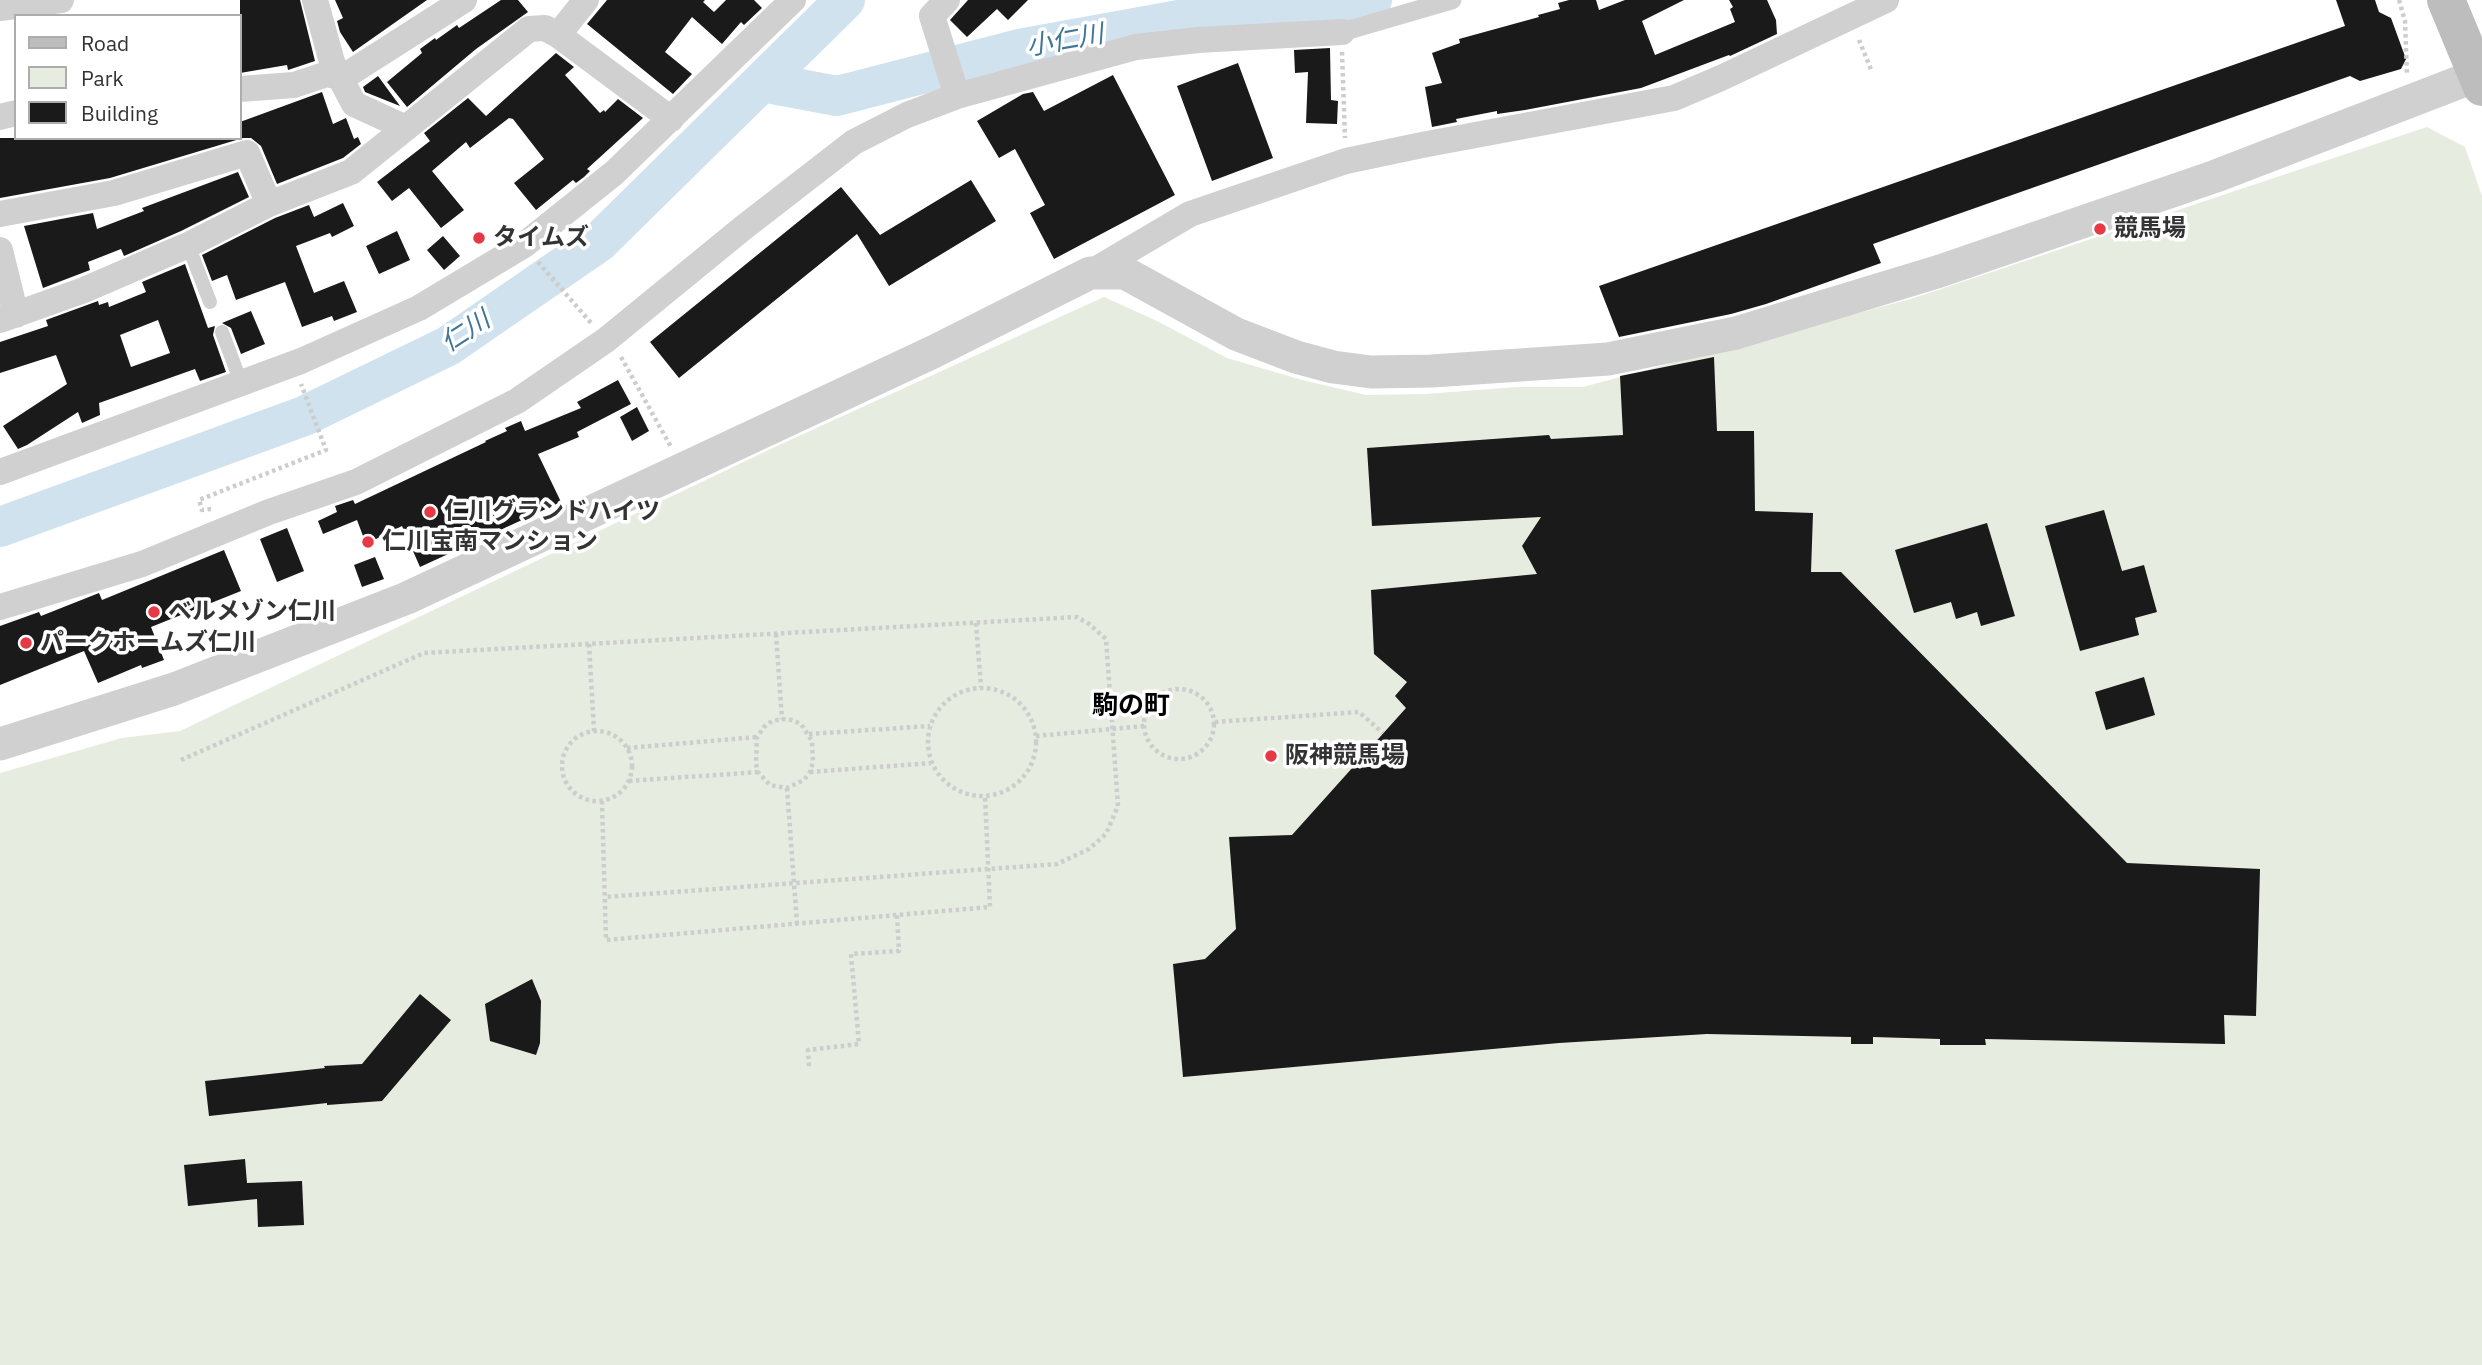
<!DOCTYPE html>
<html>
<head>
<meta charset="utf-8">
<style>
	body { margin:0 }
	#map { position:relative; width:2482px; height:1365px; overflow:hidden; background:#fff; font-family:"IBM Plex Sans",sans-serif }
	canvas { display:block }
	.legend { position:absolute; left:14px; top:14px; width:228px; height:126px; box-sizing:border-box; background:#fff; border:2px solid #adadad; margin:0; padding:9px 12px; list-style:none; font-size:21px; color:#333 }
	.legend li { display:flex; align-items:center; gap:14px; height:35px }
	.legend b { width:35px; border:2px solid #adadad }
</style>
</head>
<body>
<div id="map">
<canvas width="2482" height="1365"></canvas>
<ul class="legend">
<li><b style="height:9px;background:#bdbdbd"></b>Road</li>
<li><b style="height:19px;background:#e6ecdf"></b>Park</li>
<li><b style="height:19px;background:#1a1a1a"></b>Building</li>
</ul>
</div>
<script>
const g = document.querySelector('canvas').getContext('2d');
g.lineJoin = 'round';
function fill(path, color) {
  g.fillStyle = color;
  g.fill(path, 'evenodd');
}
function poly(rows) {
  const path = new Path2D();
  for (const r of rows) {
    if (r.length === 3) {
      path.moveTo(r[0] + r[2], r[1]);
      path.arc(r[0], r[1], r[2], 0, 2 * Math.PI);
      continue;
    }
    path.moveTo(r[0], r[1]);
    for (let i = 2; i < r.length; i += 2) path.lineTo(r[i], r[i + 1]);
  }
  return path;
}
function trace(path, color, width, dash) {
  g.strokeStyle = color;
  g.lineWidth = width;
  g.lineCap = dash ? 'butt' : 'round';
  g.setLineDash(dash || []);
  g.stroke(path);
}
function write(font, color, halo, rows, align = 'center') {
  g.font = font + ' "IBM Plex Sans","Noto Sans JP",sans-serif';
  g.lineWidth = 7;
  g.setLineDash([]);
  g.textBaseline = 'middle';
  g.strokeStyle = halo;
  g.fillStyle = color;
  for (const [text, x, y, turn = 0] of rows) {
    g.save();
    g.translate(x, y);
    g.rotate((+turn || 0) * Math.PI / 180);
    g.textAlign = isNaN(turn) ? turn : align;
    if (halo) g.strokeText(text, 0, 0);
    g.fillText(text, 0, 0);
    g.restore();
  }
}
fill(poly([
	[2427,127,2465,147,2482,196,2482,1365,0,1365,0,773,122,738,180,731,777,446,1104,297,1157,321,1227,358,1302,380,1366,395,1425,394,1518,387,1583,387,1914,298]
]), '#e6ecdf');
trace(poly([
	[762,82,837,96,1019,49,1217,13,1354,6,1372,0],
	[0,527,304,416,448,346,599,242,845,0]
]), '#cfe2ee', 40);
fill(poly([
	[240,0,300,0,315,61,288,70,287,65,240,73],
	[335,0,427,0,353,52,340,32,337,21,343,18],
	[501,0,518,0,528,12,476,49,407,107,387,82,422,53,420,49,435,38,436,40,457,25,459,28],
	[607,0,705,0,703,2,714,12,726,0,754,0,762,8,744,25,741,22,722,44,692,17,665,52,692,74,673,94,587,24],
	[968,0,1028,0,1008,20,997,9,967,37,950,20],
	[1569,0,1596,0,1599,10,1625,0,1684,0,1642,21,1655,55,1735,22,1730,9,1733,7,1729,0,1767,0,1776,20,1777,34,1730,56,1729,55,1641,88,1525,110,1497,114,1497,111,1456,119,1457,122,1432,127,1425,87,1442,83,1432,53,1460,43,1459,39,1539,17,1538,15,1560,9,1558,3],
	[2336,0,2375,0,2379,12,2391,18,2406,59,2401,69,2360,81,2350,76,1873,244,1881,263,1766,304,1731,314,1619,337,1599,286,2345,26],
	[1330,48,1331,100,1338,101,1337,124,1306,123,1308,72,1295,73,1294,50],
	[556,53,574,67,565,75,600,113,604,110,605,112,618,99,643,118,587,169,590,171,584,177,576,183,573,180,536,210,514,183,544,159,513,119,509,118,470,148,466,142,432,171,464,210,441,228,409,188,392,201,377,182,430,141,424,133,468,98,486,116],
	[1238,63,1273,158,1212,181,1177,86],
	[1113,75,1175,195,1054,259,1030,213,1045,205,1015,149,999,158,977,121,1023,94,1033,92,1044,111],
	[378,76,400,106,365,92,363,87],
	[322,92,333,124,346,118,354,139,358,137,361,144,343,158,277,184,261,146,251,138,243,138,110,178,0,198,0,138,240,138,240,122],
	[238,172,249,197,181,231,124,256,121,249,88,262,90,270,43,288,24,226,93,213,97,229,144,211,142,208],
	[971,180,996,221,889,286,857,234,679,378,650,342,841,187,880,235],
	[343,203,354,226,332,237,330,233,296,246,314,293,344,281,357,312,334,321,332,316,302,327,285,282,236,300,227,275,212,281,202,255,275,218,309,205,314,217],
	[397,231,410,260,379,274,366,246],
	[443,236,460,256,444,270,427,250],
	[185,264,208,328,215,326,213,335,226,372,200,381,195,369,99,403,100,415,82,423,78,412,27,445,18,449,3,426,67,384,56,355,0,373,0,342,48,326,46,320,98,301,99,305,108,302,109,307,146,292,142,282],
	[158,320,170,353,131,367,120,335],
	[251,311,265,344,241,354,231,328,222,323],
	[1714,357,1717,431,1754,431,1755,511,1813,513,1811,572,1841,572,2127,863,2260,869,2256,1016,2224,1015,2225,1044,1985,1039,1986,1045,1940,1045,1940,1039,1873,1037,1873,1044,1851,1044,1851,1037,1707,1034,1559,1043,1183,1077,1173,964,1205,959,1236,929,1229,837,1292,835,1406,708,1395,696,1407,682,1374,654,1371,590,1537,574,1522,546,1541,517,1372,526,1367,448,1549,435,1551,439,1623,435,1620,376],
	[618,380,631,404,577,432,579,437,538,454,561,502,420,567,402,526,366,544,357,520,323,534,318,521,337,512,335,506,353,500,355,504,486,442,485,441,507,431,505,428,521,421,525,431,581,408,577,402],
	[637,407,649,431,632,441,620,417],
	[2104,510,2122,571,2144,565,2157,612,2135,618,2139,635,2080,651,2045,526],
	[1987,523,2015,616,1981,626,1977,612,1956,619,1951,602,1914,613,1895,550],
	[287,528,304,571,277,582,260,539],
	[224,550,241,591,151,627,164,660,142,668,141,665,98,683,84,651,0,685,0,626,39,612,41,616,99,593,102,600],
	[375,557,384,579,362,587,354,565],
	[2144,677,2155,715,2106,730,2095,692],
	[532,979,541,1001,540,1043,536,1055,490,1041,485,1004],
	[420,994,451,1020,382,1101,327,1105,327,1103,209,1116,205,1081,325,1068,324,1066,362,1064],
	[245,1159,247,1183,302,1181,304,1225,258,1227,257,1199,188,1206,184,1165]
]), '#1a1a1a');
trace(poly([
	[2399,0,2405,21,2407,75],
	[1859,40,1872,72],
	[1342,52,1345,138],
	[538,262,592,324],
	[621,357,671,447],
	[211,509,202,510,199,500,326,450,301,384],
	[976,623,981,687],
	[776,634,782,719],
	[589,644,594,731],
	[982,742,54],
	[1179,724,35],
	[782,719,792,720,801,724,812,741,813,762,810,772,804,780,787,788,770,785,758,772,756,764,757,737,764,727,772,721,782,719],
	[1215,722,1359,712,1383,733],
	[597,766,35],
	[809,734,930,726],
	[1036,736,1144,726],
	[627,748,757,737],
	[181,760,424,653,1077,617,1089,624,1106,639,1118,806,1106,834,1089,849,1057,864,605,897],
	[810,772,931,763],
	[629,781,758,772],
	[787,788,797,924],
	[602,801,606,940,990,907,985,796],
	[809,1066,808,1050,859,1044,851,954,899,951,897,915]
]), '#cdcdcd', 4.5, [3.5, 3.5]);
trace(poly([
	[188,245,210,302],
	[222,332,242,385]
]), '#d0d0d0', 14);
trace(poly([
	[1342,32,1452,0]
]), '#d0d0d0', 19);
trace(poly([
	[315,0,332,62,354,104,406,128],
	[947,0,932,16,957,96],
	[0,8,61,0],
	[558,35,671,119],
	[240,89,294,85,327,74,342,78,464,0],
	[0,117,16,113],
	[0,214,114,193,247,153,269,204],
	[0,250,16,315],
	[1090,273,1190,214,1346,161,1422,145,1674,98,1721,78,1886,0],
	[0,320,84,290,188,245,269,204,351,172,529,29,545,28,558,35,586,0],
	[0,472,301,361,419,308,524,245,614,173,793,0],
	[0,607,142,564,269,512,356,482,517,401,606,340,743,228,854,142,907,115,957,96,1136,47,1198,40,1342,32]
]), '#d0d0d0', 26);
trace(poly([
	[0,744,174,689,407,598,933,352,1090,273,1125,273,1236,334,1296,357,1333,367,1371,372,1432,371,1608,359,1736,333,1940,271,2216,176,2478,75]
]), '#d0d0d0', 33);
trace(poly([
	[2446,0,2482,87]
]), '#bdbdbd', 38);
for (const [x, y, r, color] of [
	[2100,229,7,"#e63946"],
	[479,238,7,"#e63946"],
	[430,512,7,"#e63946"],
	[368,542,7,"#e63946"],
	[154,612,7,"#e63946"],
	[26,643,7,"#e63946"],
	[1271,756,7,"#e63946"]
]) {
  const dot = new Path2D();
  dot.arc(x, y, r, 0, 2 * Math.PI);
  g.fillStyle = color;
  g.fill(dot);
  trace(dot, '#fff', 2.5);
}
write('bold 24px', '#333', '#fff', [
	["競馬場",2114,229],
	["タイムズ",493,238],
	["仁川グランドハイツ",444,512],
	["仁川宝南マンション",382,542],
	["ベルメゾン仁川",168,612],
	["パークホームズ仁川",40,643],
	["阪神競馬場",1285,756]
], 'left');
write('italic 26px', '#3f7597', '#fff', [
	["小仁川",1065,41,-10],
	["仁川",466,332,-33]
]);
write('bold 26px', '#000', '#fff', [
	["駒の町",1131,706]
]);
</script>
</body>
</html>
